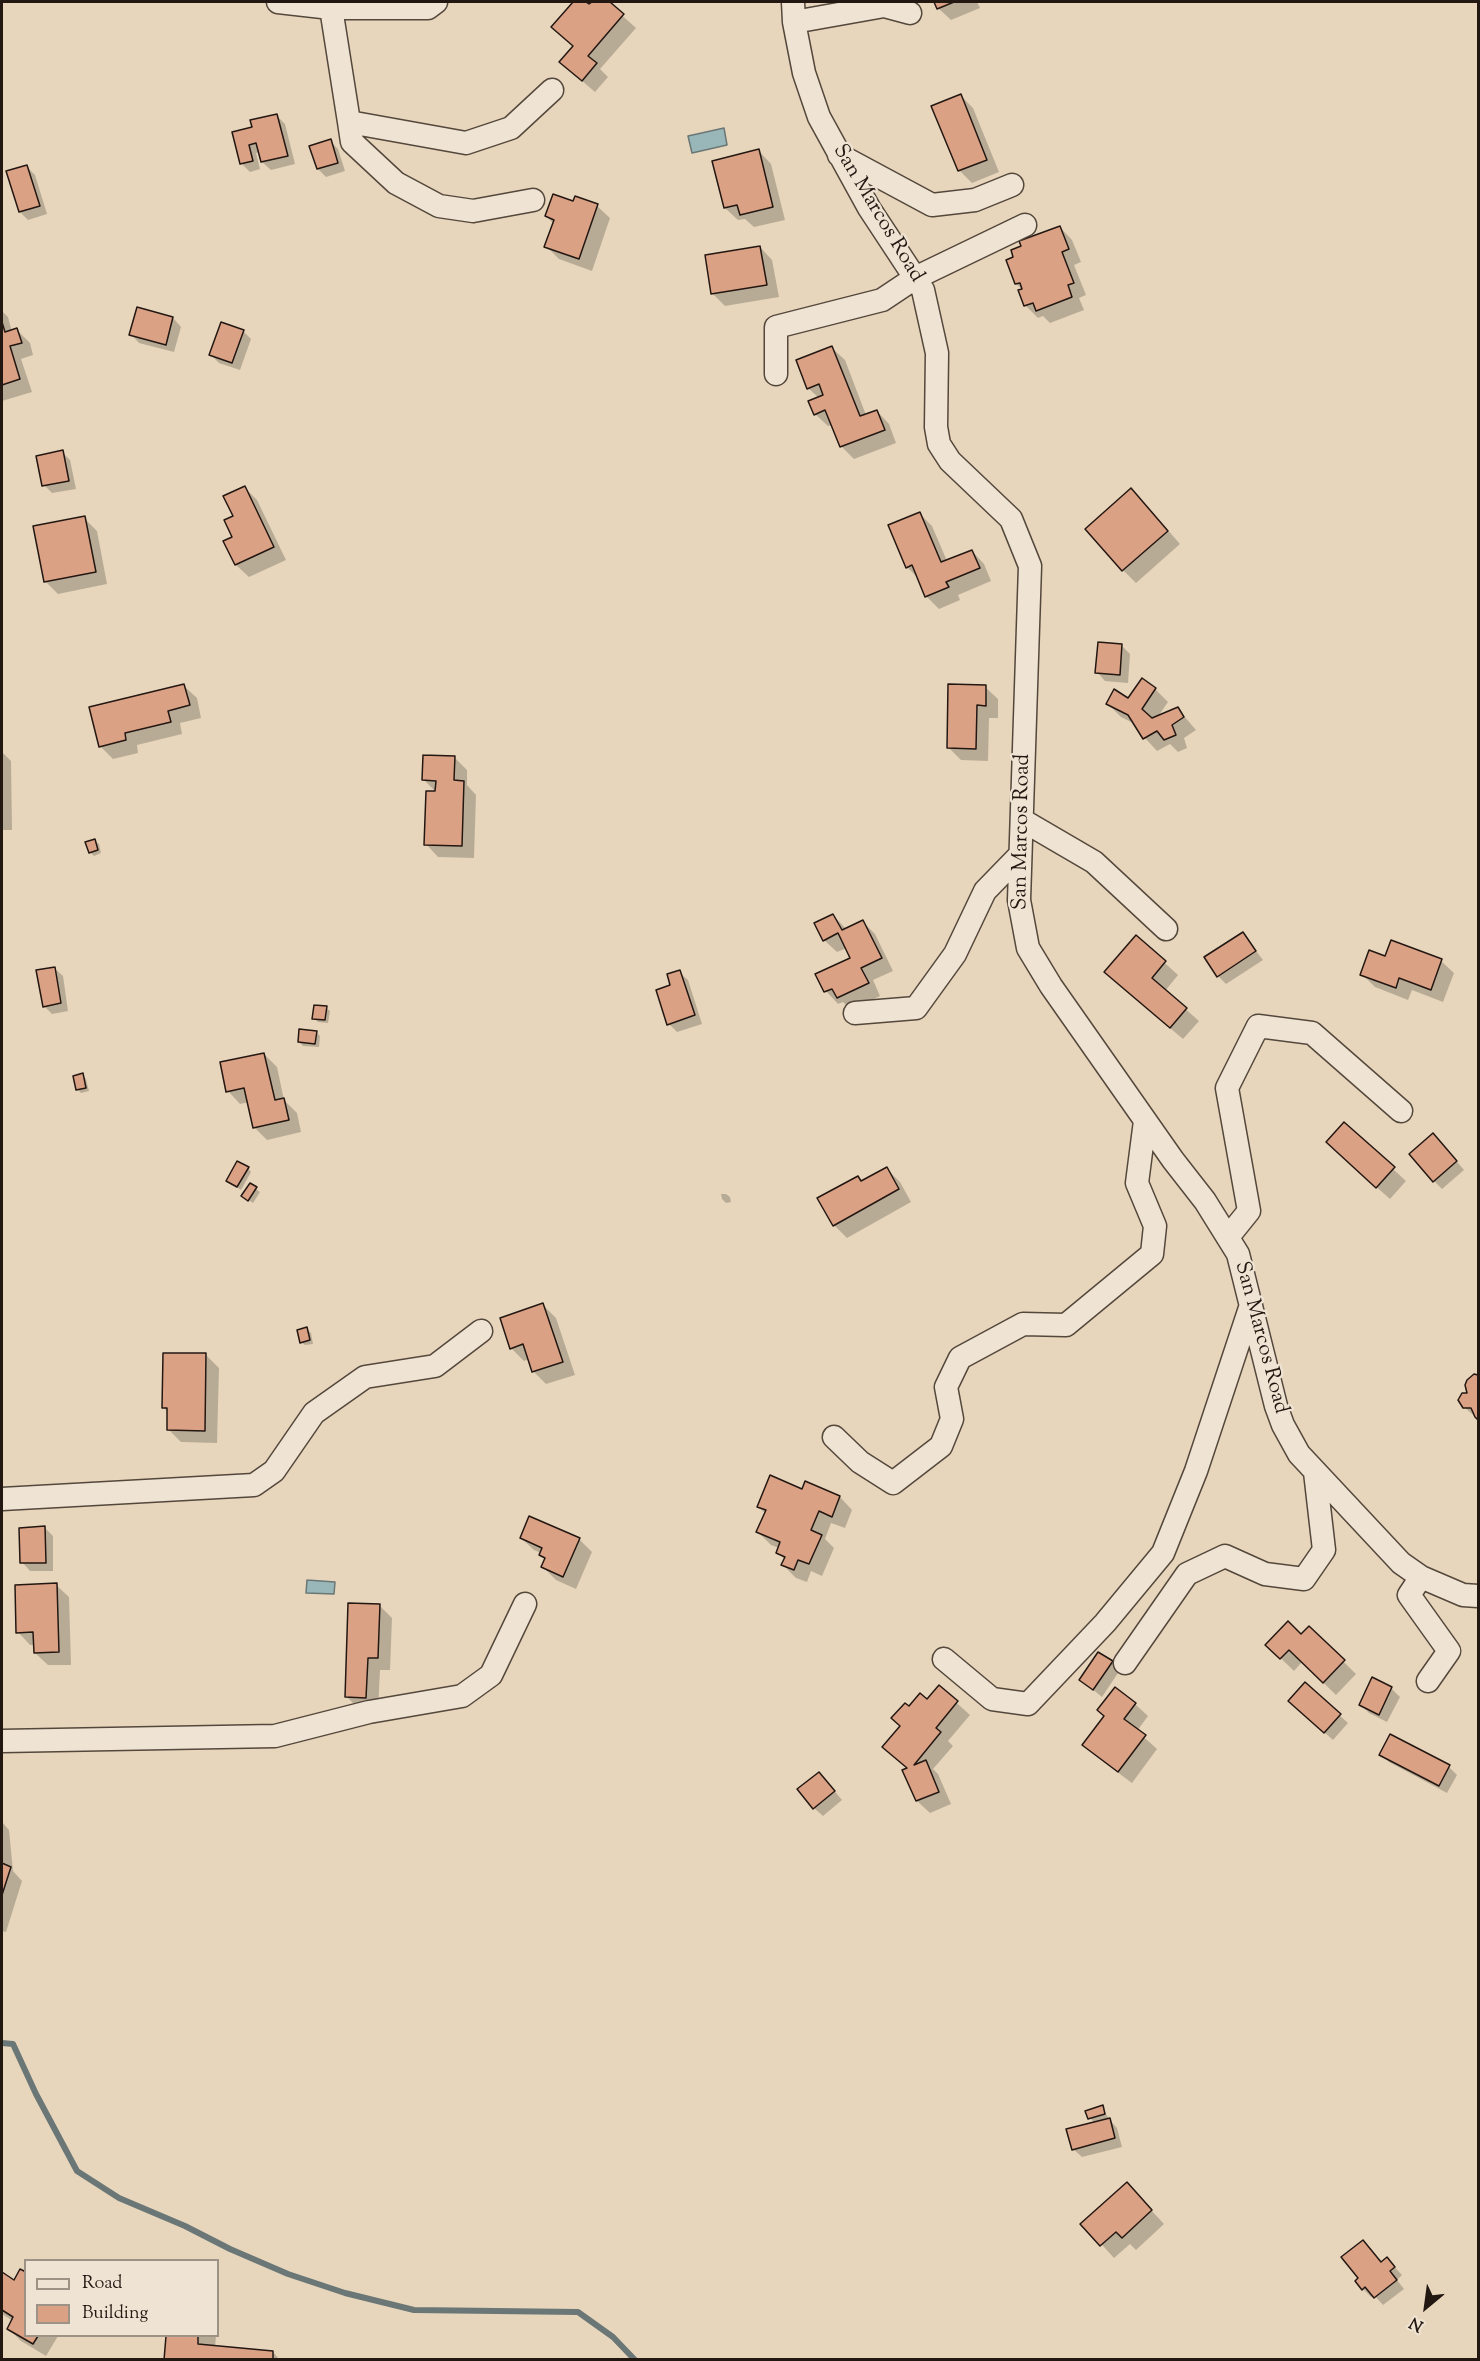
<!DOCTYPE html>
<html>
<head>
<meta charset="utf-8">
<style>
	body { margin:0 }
	#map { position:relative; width:1480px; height:2361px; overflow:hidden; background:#e7d6bc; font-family:"Sorts Mill Goudy",serif }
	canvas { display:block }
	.frame { position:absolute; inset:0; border:3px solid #231712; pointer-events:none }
	.legend { position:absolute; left:24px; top:2259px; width:195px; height:78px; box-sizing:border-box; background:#efe4d3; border:2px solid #9d9286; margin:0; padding:8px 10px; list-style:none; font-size:18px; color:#231712 }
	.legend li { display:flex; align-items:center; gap:12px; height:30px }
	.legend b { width:30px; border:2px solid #9d9286 }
	.north { position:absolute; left:1396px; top:2277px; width:60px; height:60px; -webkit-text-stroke:4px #efe4d3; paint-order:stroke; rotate:209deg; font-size:16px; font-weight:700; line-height:24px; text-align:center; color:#231712 }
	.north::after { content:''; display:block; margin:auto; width:21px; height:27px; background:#231712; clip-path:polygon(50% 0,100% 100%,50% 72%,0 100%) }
</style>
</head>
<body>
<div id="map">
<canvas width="1480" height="2361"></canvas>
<div class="frame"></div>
<ul class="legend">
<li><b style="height:8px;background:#efe4d3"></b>Road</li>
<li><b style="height:16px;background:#dba184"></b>Building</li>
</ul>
<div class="north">N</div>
</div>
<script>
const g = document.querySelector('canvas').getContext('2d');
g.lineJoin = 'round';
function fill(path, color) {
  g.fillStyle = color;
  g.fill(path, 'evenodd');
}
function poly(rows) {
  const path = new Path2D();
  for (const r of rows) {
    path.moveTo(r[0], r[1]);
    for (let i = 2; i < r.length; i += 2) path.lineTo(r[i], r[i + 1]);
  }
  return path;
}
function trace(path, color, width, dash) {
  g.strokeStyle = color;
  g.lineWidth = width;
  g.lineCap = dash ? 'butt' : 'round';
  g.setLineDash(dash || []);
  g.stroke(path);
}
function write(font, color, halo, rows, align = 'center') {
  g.font = font + ' "Sorts Mill Goudy",serif';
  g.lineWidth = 4.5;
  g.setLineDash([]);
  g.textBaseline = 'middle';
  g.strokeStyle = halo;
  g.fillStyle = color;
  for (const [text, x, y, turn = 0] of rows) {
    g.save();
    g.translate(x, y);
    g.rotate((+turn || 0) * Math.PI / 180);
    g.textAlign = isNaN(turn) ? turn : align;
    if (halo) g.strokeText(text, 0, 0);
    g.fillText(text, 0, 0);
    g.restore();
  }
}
const water = poly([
	[724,128,727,145,692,153,688,136,724,128],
	[307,1580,335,1582,334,1594,306,1593,307,1580]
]);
fill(water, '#99b7b8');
trace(water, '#6a7776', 1.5);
fill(poly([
	[575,2,584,2,590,6,594,2,607,2,636,28,600,69,608,77,595,92,574,74,574,47,553,27],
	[936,2,977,2,980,8,951,20,938,8],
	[961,96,973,108,999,172,972,183,959,170],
	[277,116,285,124,295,164,271,170,262,162,260,152,256,153,260,169,250,172,241,163,254,128],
	[330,141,338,149,345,171,326,177,318,169],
	[759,151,771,164,785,220,754,227,745,219,738,220,725,208],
	[27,167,35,175,47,214,28,220,20,212],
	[574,203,597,206,610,218,592,271,559,259,546,246,554,224,546,216],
	[1060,227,1072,240,1081,262,1074,265,1086,295,1079,298,1084,310,1050,323,1043,316,1038,318,1025,305,1023,290,1016,284],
	[760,247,772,260,779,297,725,306,713,294],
	[2,311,8,317,12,332,17,330,30,343,33,355,21,359,32,392,2,401],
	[173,318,181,327,174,352,139,343,131,334],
	[243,331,251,339,240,370,219,363,211,355],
	[832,348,845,360,866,415,877,411,889,424,896,443,854,459,841,446,833,425,828,426,815,414,819,398,808,388],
	[62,452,70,460,76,489,52,493,44,485],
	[245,488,257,500,286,560,249,577,236,565,234,538,235,517],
	[1144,503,1180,544,1136,583,1123,570],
	[920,514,932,526,947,561,972,551,984,564,991,581,958,595,960,600,939,609,926,596,919,579,907,567],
	[84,518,97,531,107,584,58,594,45,581],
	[1122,646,1130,654,1128,683,1105,681,1097,672],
	[184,686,197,698,201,718,180,723,182,734,137,745,138,753,113,759,100,746],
	[985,687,998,699,998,718,989,718,988,761,961,760,948,747],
	[1155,689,1168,702,1157,718,1178,709,1196,730,1184,738,1187,748,1178,752,1170,744,1157,751,1145,738,1135,724,1121,717,1108,704,1128,701],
	[2,752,11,761,12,830,2,830],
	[454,757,467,770,467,785,476,795,474,858,438,857,426,844,437,793,424,780],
	[95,841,99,844,101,853,94,856,90,852],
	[833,915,846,929,863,922,875,934,893,971,873,980,880,996,851,1010,843,1002,838,1004,826,991,817,975,852,958,847,948,837,952,824,940],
	[1243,934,1263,960,1226,984,1218,976],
	[1136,937,1178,975,1165,991,1199,1021,1183,1039,1119,985],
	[1392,942,1441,961,1454,973,1443,1002,1412,990,1408,1000,1375,987,1362,974,1386,958],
	[54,968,63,976,68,1011,52,1014,44,1006],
	[679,972,688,980,702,1024,677,1032,669,1024,672,986],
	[326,1008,330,1011,328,1023,318,1022,314,1018],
	[316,1032,320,1036,319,1047,303,1046,299,1042],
	[264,1054,277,1067,284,1100,297,1113,301,1132,267,1140,254,1127,249,1102,240,1104,228,1091],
	[82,1075,86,1079,89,1091,81,1093,77,1089],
	[1344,1124,1406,1181,1390,1199,1340,1155],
	[1441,1143,1464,1170,1442,1189,1434,1181],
	[248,1168,251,1172,241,1190,228,1181],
	[887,1169,900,1182,911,1202,847,1238,834,1225,820,1198,858,1177,863,1182],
	[250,1185,260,1192,253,1203,247,1199],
	[721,1194,726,1194,730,1197,731,1202,726,1203,722,1199],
	[543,1305,556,1318,575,1375,546,1384,533,1371,529,1359,524,1361,511,1348],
	[307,1329,311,1333,313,1344,305,1345,301,1342],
	[206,1355,219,1368,217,1443,181,1442,168,1429,169,1413,163,1407],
	[1474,1376,1478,1378,1478,1419,1464,1407],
	[803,1491,840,1497,852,1510,845,1528,831,1523,825,1539,834,1548,822,1576,811,1571,807,1582,796,1578,783,1565,785,1560,778,1552,779,1548,771,1545,758,1532,766,1514,758,1507],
	[45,1528,53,1536,53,1571,30,1571,22,1562],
	[521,1538,579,1539,592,1552,576,1589,556,1580,543,1567,546,1560,541,1553,534,1550],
	[56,1585,69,1597,71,1665,48,1665,35,1653,35,1645,30,1645,18,1632],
	[379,1605,392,1618,390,1670,380,1670,378,1710,359,1709,346,1696],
	[1309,1628,1356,1674,1336,1695,1302,1662,1294,1671,1267,1645,1301,1636],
	[1112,1662,1120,1670,1102,1697,1081,1680],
	[1305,1684,1348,1723,1333,1740,1298,1709],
	[939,1687,970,1715,948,1741,953,1746,933,1769,938,1774,951,1804,930,1813,917,1801,908,1769,901,1727,909,1709,927,1701],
	[1391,1688,1400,1697,1387,1722,1369,1713,1361,1705],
	[1135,1704,1148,1716,1137,1731,1157,1749,1132,1783,1097,1757,1084,1745],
	[1381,1754,1449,1767,1457,1775,1447,1793,1389,1762],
	[827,1782,842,1800,823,1816,814,1808],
	[2,1822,9,1830,13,1871,22,1881,6,1932,2,1931],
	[1102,2107,1109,2119,1117,2128,1122,2147,1082,2157,1073,2149,1094,2123,1087,2112],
	[1139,2197,1164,2224,1136,2250,1130,2244,1114,2258,1083,2224],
	[1387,2259,1402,2275,1397,2280,1404,2289,1383,2305,1374,2295,1371,2297,1363,2289,1360,2278],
	[2,2274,14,2282,26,2336,58,2336,46,2356,21,2341,8,2328,13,2321,2,2314],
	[168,2336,216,2336,215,2347,273,2352,280,2360,166,2360]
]), '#0003');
trace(poly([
	[2,2043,13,2044,36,2094,77,2171,119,2198,185,2226,230,2249,288,2274,345,2293,414,2310,578,2312,613,2337,635,2360]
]), '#6a7776', 6);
const building = poly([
	[573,2,586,2,589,4,592,2,610,2,624,14,588,56,597,63,582,81,559,62,573,46,551,27,573,2],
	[934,2,954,2,937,9,934,2],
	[961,94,987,160,958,171,931,106,961,94],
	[277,114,288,156,261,162,256,143,249,145,253,161,240,164,232,132,252,127,250,120,277,114],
	[331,139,338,163,317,169,309,146,331,139],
	[759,149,773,207,740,215,737,205,724,208,712,161,759,149],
	[27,165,40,206,19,212,6,171,27,165],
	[553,194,573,201,575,196,598,204,579,259,544,247,554,220,545,216,553,194],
	[1060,226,1069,249,1062,252,1074,283,1068,285,1072,297,1036,311,1033,303,1024,306,1018,290,1022,289,1020,283,1015,284,1006,260,1013,257,1011,250,1021,246,1019,241,1060,226],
	[760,246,767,285,711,294,705,255,760,246],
	[137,307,173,317,166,345,129,335,137,307],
	[2,322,5,332,17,328,22,343,10,346,20,379,2,385,2,322],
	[221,322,244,330,232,363,209,355,221,322],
	[832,346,860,416,877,410,885,430,840,447,825,410,814,415,808,401,823,395,819,384,807,389,796,360,832,346],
	[63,450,69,481,42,486,36,456,63,450],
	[245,486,274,547,235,565,223,541,232,537,224,520,233,516,223,496,245,486],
	[1131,488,1168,531,1122,571,1085,529,1131,488],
	[920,512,941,562,972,550,980,568,946,582,949,587,925,597,912,565,906,568,888,525,920,512],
	[85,516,96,572,44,582,33,526,85,516],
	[1098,642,1122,644,1120,675,1095,673,1098,642],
	[1142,678,1156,688,1142,709,1152,718,1178,707,1184,717,1172,725,1176,735,1164,740,1157,731,1143,739,1128,715,1106,704,1114,689,1128,698,1142,678],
	[184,684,190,705,168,711,171,722,125,733,126,740,99,747,89,707,184,684],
	[948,684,986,685,986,706,977,705,976,749,947,748,948,684],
	[423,755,455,756,454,780,464,781,462,846,424,845,426,791,435,791,436,781,422,780,423,755],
	[95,839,98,850,89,853,85,842,95,839],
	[833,914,842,930,863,920,882,958,861,968,869,983,837,998,832,989,824,992,815,974,850,958,838,933,823,941,814,923,833,914],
	[1243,932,1256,951,1217,977,1204,957,1243,932],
	[1136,935,1166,961,1152,978,1187,1008,1170,1028,1104,972,1136,935],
	[1391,940,1442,959,1431,990,1399,978,1396,988,1360,975,1369,950,1385,956,1391,940],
	[55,967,61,1003,43,1007,36,970,55,967],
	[680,970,695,1015,667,1025,656,990,670,985,667,974,680,970],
	[314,1005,327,1006,325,1020,312,1019,314,1005],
	[299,1029,317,1031,315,1044,298,1042,299,1029],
	[264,1053,275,1100,284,1098,289,1120,253,1128,244,1088,226,1092,220,1062,264,1053],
	[83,1073,86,1088,76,1090,73,1076,83,1073],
	[1344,1122,1395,1167,1376,1188,1326,1142,1344,1122],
	[1433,1133,1457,1161,1433,1182,1409,1154,1433,1133],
	[237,1161,249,1167,237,1187,226,1181,237,1161],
	[887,1167,899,1189,833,1226,817,1198,858,1176,861,1181,887,1167],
	[250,1183,257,1187,248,1201,241,1196,250,1183],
	[543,1303,563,1362,532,1372,523,1344,510,1349,500,1318,543,1303],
	[307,1327,310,1340,300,1343,297,1330,307,1327],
	[163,1353,206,1353,205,1431,167,1430,167,1408,162,1408,163,1353],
	[1474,1374,1478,1375,1478,1420,1475,1417,1471,1408,1463,1408,1458,1400,1462,1393,1467,1393,1465,1385,1467,1380,1474,1374],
	[770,1475,802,1489,805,1481,840,1496,832,1517,819,1511,811,1530,822,1535,809,1564,798,1560,794,1570,781,1565,785,1557,776,1553,780,1542,756,1532,766,1510,757,1507,770,1475],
	[529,1516,580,1538,563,1577,541,1567,545,1558,539,1555,542,1548,520,1538,529,1516],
	[45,1526,46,1563,20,1563,19,1528,45,1526],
	[57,1583,59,1652,34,1653,33,1632,16,1633,15,1585,57,1583],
	[348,1603,380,1604,378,1658,368,1658,366,1698,345,1697,348,1603],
	[1288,1621,1301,1634,1309,1626,1345,1660,1323,1683,1289,1650,1280,1659,1265,1645,1288,1621],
	[1098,1652,1113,1661,1093,1690,1079,1680,1098,1652],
	[1372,1677,1392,1687,1379,1715,1359,1705,1372,1677],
	[1305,1682,1341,1714,1324,1733,1288,1701,1305,1682],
	[939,1685,958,1701,936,1728,941,1732,914,1765,926,1760,939,1792,916,1801,902,1770,907,1768,882,1747,900,1726,891,1718,905,1703,909,1706,920,1693,927,1699,939,1685],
	[1115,1687,1136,1703,1124,1719,1146,1735,1118,1772,1082,1745,1104,1716,1097,1710,1115,1687],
	[1390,1734,1450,1765,1439,1786,1379,1755,1390,1734],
	[819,1772,835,1791,813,1809,797,1789,819,1772],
	[2,1863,11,1867,2,1895,2,1863],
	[1103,2105,1105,2114,1088,2119,1085,2111,1103,2105],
	[1110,2118,1115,2138,1072,2150,1066,2129,1110,2118],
	[1127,2182,1152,2210,1122,2238,1116,2232,1100,2246,1080,2224,1127,2182],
	[1363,2240,1381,2262,1387,2257,1395,2267,1390,2271,1397,2280,1374,2298,1365,2287,1362,2290,1355,2281,1358,2278,1341,2257,1363,2240],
	[20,2269,26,2272,26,2336,38,2336,33,2344,7,2329,13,2317,2,2310,2,2272,14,2280,20,2269],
	[166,2336,198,2336,198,2344,273,2351,273,2360,164,2360,166,2336]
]);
fill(building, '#dba184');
trace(building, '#231712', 1.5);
const minor = poly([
	[278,2,331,8,428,8,436,2],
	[793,2,794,22,804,73,819,117,869,208,923,290,937,353,936,427,939,444,950,461,1011,519,1030,566,1019,900,1028,948,1051,986,1173,1160,1205,1201,1238,1254,1276,1406,1283,1425,1299,1454,1401,1563,1421,1577,1463,1595,1478,1596],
	[331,8,349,122,466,143,511,128,552,90],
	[794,22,884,6,910,13],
	[349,122,352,142,396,183,439,206,473,211,533,200],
	[839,155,932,205,975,200,1012,185],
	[776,374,776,327,882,300,915,278,1025,225],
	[1022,820,1094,862,1166,929],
	[855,1013,916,1008,955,954,985,891,1020,855],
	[1228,1237,1249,1211,1227,1088,1258,1026,1312,1033,1401,1111],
	[834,1437,860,1462,893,1483,941,1446,952,1419,946,1387,960,1358,1023,1324,1066,1325,1152,1254,1155,1226,1137,1183,1145,1121],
	[2,1499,254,1485,274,1471,314,1413,365,1377,435,1366,481,1331],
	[1421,1577,1409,1595,1449,1651,1428,1681],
	[944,1659,992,1699,1028,1704,1105,1623,1163,1553,1196,1471,1251,1305],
	[1125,1663,1187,1574,1225,1556,1265,1574,1304,1579,1324,1550,1315,1472],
	[2,1741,275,1736,369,1712,462,1696,491,1675,525,1604]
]);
trace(minor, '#54473c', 25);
trace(minor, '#efe4d3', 22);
write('21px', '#231712', '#efe4d3', [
	["San Marcos Road",877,214,59],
	["San Marcos Road",1023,832,-89],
	["San Marcos Road",1260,1338,75]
]);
</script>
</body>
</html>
